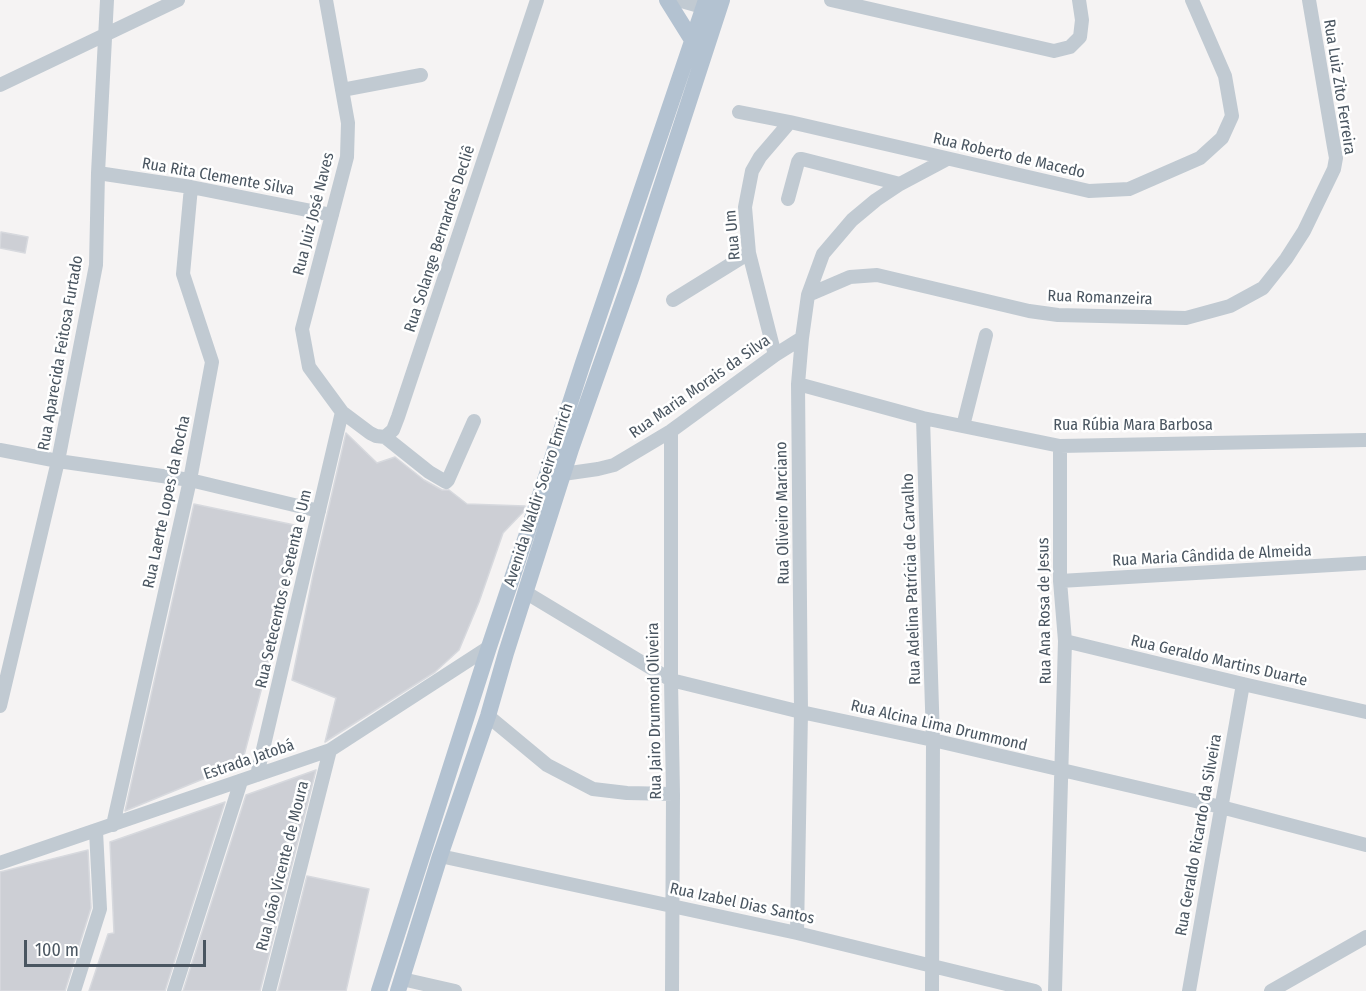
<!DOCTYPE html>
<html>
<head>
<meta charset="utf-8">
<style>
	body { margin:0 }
	#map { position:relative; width:1366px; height:991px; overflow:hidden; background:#f5f3f3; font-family:"Fira Sans Condensed",sans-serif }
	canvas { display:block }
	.scale { position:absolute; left:24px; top:940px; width:182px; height:27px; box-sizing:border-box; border:3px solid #4a5661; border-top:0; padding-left:8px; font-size:18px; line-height:21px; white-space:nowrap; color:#4a5661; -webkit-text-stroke:4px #fff; paint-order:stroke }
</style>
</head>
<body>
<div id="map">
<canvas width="1366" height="991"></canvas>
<div class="scale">100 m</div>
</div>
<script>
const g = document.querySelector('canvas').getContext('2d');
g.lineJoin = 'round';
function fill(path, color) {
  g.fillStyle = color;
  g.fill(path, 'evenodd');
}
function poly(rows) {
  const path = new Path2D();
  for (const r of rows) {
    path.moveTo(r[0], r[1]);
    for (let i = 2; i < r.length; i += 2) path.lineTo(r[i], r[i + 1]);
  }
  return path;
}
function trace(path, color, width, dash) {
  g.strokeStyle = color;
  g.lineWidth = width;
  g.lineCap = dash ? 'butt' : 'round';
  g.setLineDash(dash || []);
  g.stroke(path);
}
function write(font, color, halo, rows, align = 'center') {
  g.font = font + ' "Fira Sans Condensed",sans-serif';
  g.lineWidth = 5;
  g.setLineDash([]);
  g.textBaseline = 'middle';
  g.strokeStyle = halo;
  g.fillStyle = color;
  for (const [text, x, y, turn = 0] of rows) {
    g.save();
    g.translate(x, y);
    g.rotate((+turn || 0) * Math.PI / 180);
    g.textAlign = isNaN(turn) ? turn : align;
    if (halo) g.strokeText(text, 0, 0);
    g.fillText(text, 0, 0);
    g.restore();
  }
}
const building = poly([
	[1,232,28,237,25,253,0,248,1,232],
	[346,433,377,463,395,457,424,480,442,490,449,490,467,504,525,506,524,511,503,533,479,602,459,650,435,672,325,742,336,698,292,680,313,575,346,433],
	[194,504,304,527,242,763,125,811,194,504],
	[316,770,260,991,183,991,246,795,316,770],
	[225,802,165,991,89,991,108,934,114,933,110,842,225,802],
	[88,850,91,908,65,991,0,991,0,872,88,850],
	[307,876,369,889,346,991,278,991,307,876]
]);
fill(building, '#cdcfd5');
trace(building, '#d7d9de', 1.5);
trace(poly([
	[326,0,348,123,347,157,302,329,309,367,342,412,370,433,376,436,385,437,393,430,398,417,537,0],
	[678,0,713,10],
	[831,0,1054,51,1070,47,1080,37,1082,20,1079,0],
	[0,85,178,0],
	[342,90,421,75],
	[739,112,790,122,1089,191,1129,189,1200,158,1222,138,1232,116,1225,76,1192,0],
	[98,173,191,187,332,215],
	[788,199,798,162,800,159,802,159,900,184],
	[808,295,850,277,877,275,1029,311,1058,315,1186,318,1230,306,1263,288,1286,259,1304,231,1334,169,1336,158,1334,147,1309,0],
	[673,300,749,253],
	[775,355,749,253,745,207,752,171,760,157,790,122],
	[798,384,923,418,1060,446,1366,440],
	[923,418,933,740,932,991],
	[963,426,986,335],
	[671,431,671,680,673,794,672,991],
	[385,437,429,472,446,482,448,480,474,421],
	[0,450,58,461,190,480,319,511],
	[556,475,598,469,614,465,671,431,775,355,802,338],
	[1060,581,1366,563],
	[525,592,671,680,801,712,933,740,1221,807,1366,845],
	[1065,641,1243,684,1366,712],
	[0,706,58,461,96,265,98,173,107,0],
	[488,716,547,765,593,789,627,793,673,794],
	[257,775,342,412],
	[113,825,190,480,212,362,183,274,191,187],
	[440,856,797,933,1035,991],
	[0,863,330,750,489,647],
	[797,933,801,712,798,384,802,338,808,295,823,254,852,220,876,200,900,184,947,159],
	[402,979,455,991],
	[74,991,100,909,96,831],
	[174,991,241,781],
	[269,991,330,750],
	[1055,991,1065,641,1060,581,1060,446],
	[1189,991,1243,684],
	[1271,991,1366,937]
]), '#c1cad2', 14);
trace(poly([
	[667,0,692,40],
	[379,991,489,647,546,477,583,363,706,0],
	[398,991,440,856,488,716,506,653,571,449,632,276,722,0]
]), '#b3c2d1', 16);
write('16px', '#4a5661', '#fff', [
	["Rua Luiz Zito Ferreira",1339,87,81],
	["Rua Roberto de Macedo",1009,156,13],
	["Rua Rita Clemente Silva",218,177,10],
	["Rua Juiz José Naves",314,214,-76],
	["Rua Um",733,235,-95],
	["Rua Solange Bernardes Decliê",440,239,-72],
	["Rua Romanzeira",1100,298,2],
	["Rua Aparecida Feitosa Furtado",61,353,-80],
	["Rua Maria Morais da Silva",700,387,-35],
	["Rua Rúbia Mara Barbosa",1133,426],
	["Avenida Waldir Soeiro Emrich",539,495,-72],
	["Rua Laerte Lopes da Rocha",167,502,-78],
	["Rua Oliveiro Marciano",783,513,-91],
	["Rua Maria Cândida de Almeida",1212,556,-3],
	["Rua Adelina Patrícia de Carvalho",912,579,-92],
	["Rua Setecentos e Setenta e Um",284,589,-77],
	["Rua Ana Rosa de Jesus",1045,611,-91],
	["Rua Geraldo Martins Duarte",1219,661,13],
	["Rua Jairo Drumond Oliveira",655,711,-91],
	["Rua Alcina Lima Drummond",939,726,13],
	["Estrada Jatobá",249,760,-19],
	["Rua Geraldo Ricardo da Silveira",1199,835,-80],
	["Rua João Vicente de Moura",283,866,-76],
	["Rua Izabel Dias Santos",742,904,12]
]);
</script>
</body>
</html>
